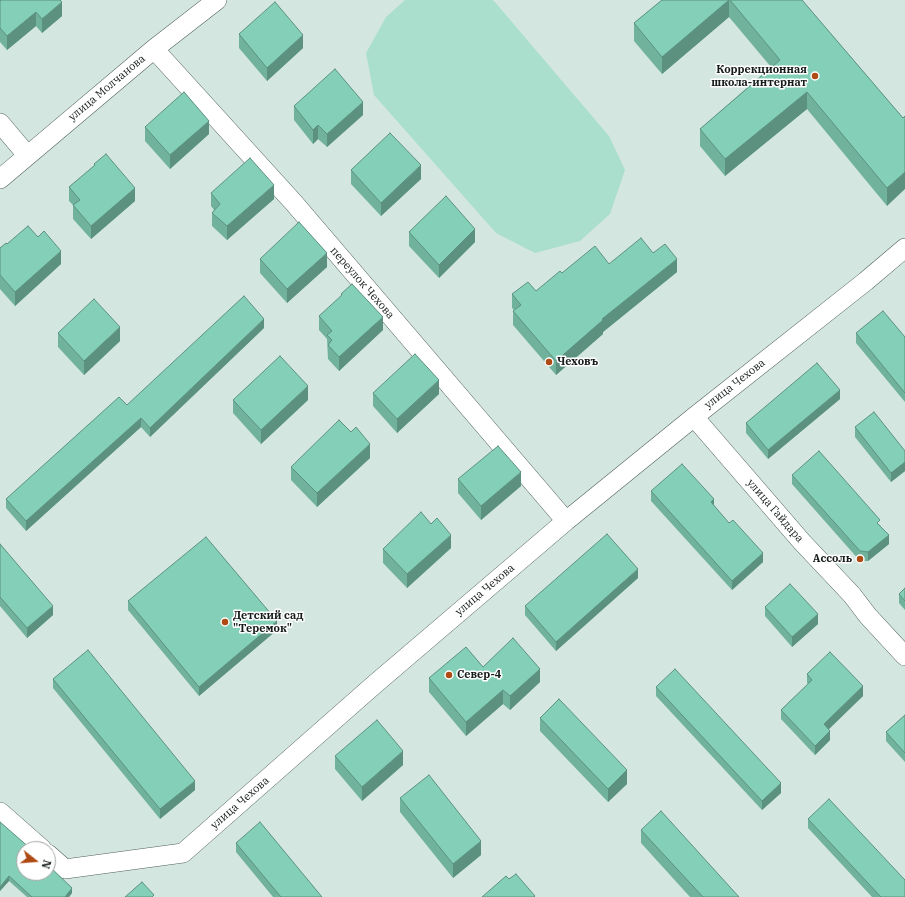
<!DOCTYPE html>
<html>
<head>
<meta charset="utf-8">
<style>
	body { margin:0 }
	#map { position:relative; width:905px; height:897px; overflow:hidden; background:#d4e6e0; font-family:"IBM Plex Serif",serif }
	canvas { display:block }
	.north { position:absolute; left:16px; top:841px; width:40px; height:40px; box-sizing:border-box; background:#fff; border:1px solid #a1a4a3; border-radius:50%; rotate:107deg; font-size:11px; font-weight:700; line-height:16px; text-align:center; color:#141b18 }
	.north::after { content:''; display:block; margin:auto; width:14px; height:18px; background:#ae4b15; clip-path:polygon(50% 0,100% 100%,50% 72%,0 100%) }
</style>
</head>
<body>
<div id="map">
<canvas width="905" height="897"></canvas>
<div class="north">N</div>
</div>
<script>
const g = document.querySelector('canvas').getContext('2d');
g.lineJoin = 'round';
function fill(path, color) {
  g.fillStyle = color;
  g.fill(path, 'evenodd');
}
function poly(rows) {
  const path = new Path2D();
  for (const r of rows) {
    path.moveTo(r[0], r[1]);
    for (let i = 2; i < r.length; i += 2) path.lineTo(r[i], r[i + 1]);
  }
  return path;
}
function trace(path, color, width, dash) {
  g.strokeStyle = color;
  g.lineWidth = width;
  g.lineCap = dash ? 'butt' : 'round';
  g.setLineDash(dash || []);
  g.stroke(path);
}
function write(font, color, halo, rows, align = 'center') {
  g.font = font + ' "IBM Plex Serif",serif';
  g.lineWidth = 3;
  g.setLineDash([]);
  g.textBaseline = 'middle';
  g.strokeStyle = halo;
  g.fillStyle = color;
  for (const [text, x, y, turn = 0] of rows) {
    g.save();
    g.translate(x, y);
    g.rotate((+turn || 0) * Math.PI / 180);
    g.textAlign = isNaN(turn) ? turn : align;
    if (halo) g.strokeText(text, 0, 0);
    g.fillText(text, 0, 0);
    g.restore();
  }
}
fill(poly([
	[405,0,492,0,494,1,609,136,625,170,610,214,580,241,535,253,496,233,374,95,366,53,386,17]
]), '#aadfcd');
const minor = poly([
	[154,49,294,203,566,521],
	[0,123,27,155],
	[0,179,154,49,217,0],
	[694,417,802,542,852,595,868,616,905,656],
	[0,812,42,849],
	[48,854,65,869,183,853,375,684,566,521,694,417,866,281,905,248]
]);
trace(minor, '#51615b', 20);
trace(minor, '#fff', 19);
fill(poly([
	[662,0,802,0,903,118,887,206,807,109,725,176,700,146,700,129,771,67,729,17,662,74,634,41,634,23],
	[0,1,62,16,42,33,36,26,7,50,0,42],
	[239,34,303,48,267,81,239,48],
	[294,106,363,115,327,147,318,139,313,144,294,120],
	[145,127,209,134,170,169,145,141],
	[94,164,135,201,91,239,73,219,73,205,69,201,69,187,94,166],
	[351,170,421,179,381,216,351,184],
	[211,193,274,199,227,240,212,226,212,213,214,210,211,206],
	[409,232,475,242,439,278,409,246],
	[7,244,61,264,15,306,0,289,0,248],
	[653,253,677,272,603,332,603,334,556,375,513,325,513,311,514,310,512,308,512,294,536,291,562,273,609,264],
	[260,259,327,267,287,303,260,273],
	[341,294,383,330,339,371,328,359,327,339,319,330,319,316,341,297],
	[264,328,150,437,141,427,26,531,6,508,6,499,127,405],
	[58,333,120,341,84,375,58,347],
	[856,333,905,337,905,402,856,343],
	[373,393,439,394,397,433,373,406],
	[840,399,768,459,746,433,746,423],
	[233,400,308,400,261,444,233,413],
	[855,427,905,451,905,471,891,482,855,437],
	[370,458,317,507,291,480,291,467],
	[792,475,880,525,889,544,868,561,860,561,792,484],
	[458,479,521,486,481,520,458,493],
	[651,491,714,506,763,562,732,590,651,501],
	[0,544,53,615,27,638,0,606],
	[451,548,407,588,383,563,383,549],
	[638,578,556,651,525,615,525,606],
	[905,588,905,610,899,603,899,594],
	[128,601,277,630,199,696,128,610],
	[765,607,818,624,792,647,765,616],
	[483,667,540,682,510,710,503,704,466,736,429,692,429,678],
	[807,674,863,696,828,729,830,740,815,755,781,719,781,710,808,684,807,683],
	[53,679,195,790,160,819,53,688],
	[656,687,781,793,762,810,656,696],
	[905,715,905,762,886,741,886,732],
	[540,718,627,784,608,802,540,731],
	[335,756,403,765,362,801,335,769],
	[400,798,481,855,453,878,400,812],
	[808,819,905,897,872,897,808,828],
	[0,822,72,893,69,897,27,897,9,881,0,891],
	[641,830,739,897,690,897,641,843],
	[236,843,322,897,273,897,236,852]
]), '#71b29d');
fill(poly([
	[729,0,729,17,662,74,662,57],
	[62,2,62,16,42,33,42,19],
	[36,12,36,26,7,50,7,36],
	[303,35,303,48,267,81,267,68],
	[807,92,807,109,725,176,725,159],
	[363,102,363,115,327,147,327,134],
	[209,121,209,134,170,169,170,155],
	[318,125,318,139,313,144,313,130],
	[421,165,421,179,381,216,381,203],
	[905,172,905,189,887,206,887,188],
	[274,185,274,199,227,240,227,226],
	[135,188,135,201,91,239,91,226],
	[475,229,475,242,439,278,439,265],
	[61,251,61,264,15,306,15,292],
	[327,253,327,267,287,303,287,289],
	[677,259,677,272,603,332,603,334,556,375,556,361,602,319],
	[383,317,383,330,339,371,339,357],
	[264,319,264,328,150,437,150,428],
	[120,327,120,341,84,375,84,361],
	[439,380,439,394,397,433,397,419],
	[308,386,308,400,261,444,261,430],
	[840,390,840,399,768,459,768,450],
	[141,418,141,427,26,531,26,521],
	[370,444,370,458,317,507,317,493],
	[905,462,905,471,891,482,891,473],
	[521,472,521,486,481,520,481,506],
	[714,499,714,508,711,502],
	[451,535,451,548,407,588,407,574],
	[889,535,889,544,868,561,868,552],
	[763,553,763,562,732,590,732,581],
	[638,569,638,578,556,651,556,642],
	[53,606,53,615,27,638,27,628],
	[818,614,818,624,792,647,792,637],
	[277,621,277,630,199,696,199,687],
	[540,669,540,682,510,710,510,696],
	[863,686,863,696,824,734,824,724],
	[503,690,503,704,466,736,466,722],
	[830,731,830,740,815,755,815,746],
	[403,751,403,765,362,801,362,787],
	[627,770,627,784,608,802,608,789],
	[195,781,195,790,160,819,160,809],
	[781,783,781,793,762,810,762,801],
	[481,841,481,855,453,878,453,864],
	[9,876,9,881,0,891,0,887],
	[72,888,72,893,69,897,65,897]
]), '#5c9180');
const building = poly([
	[1,0,60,0,62,2,42,19,36,12,7,36,0,28,0,1,1,0],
	[662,0,729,0,662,57,634,23,662,0],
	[730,0,802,0,903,118,905,116,905,172,887,188,807,92,725,159,700,129,780,60,730,0],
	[275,2,303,35,267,68,239,34,275,2],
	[335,69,363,102,327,134,318,125,313,130,294,106,335,69],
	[184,92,209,121,170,155,145,127,184,92],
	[390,133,421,165,381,203,351,170,390,133],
	[106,154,135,188,91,226,73,205,80,200,69,187,95,165,94,164,106,154],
	[250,158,274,185,227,226,212,213,220,204,211,193,250,158],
	[446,196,475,229,439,265,409,232,446,196],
	[299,222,327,253,287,289,260,259,299,222],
	[28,226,38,237,44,231,61,251,15,292,0,275,0,248,6,243,7,244,28,226],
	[641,238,653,253,665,244,677,259,602,319,603,320,556,361,513,311,521,305,512,294,528,282,536,291,560,271,562,273,595,246,609,264,641,238],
	[352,284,383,317,339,357,328,345,332,340,327,335,332,331,319,316,342,295,341,294,352,284],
	[244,296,264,319,150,428,141,418,26,521,6,499,119,397,127,405,244,296],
	[94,299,120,327,84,361,58,333,94,299],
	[883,311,905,337,905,393,856,333,883,311],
	[415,354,439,380,397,419,373,393,415,354],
	[280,356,308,386,261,430,233,400,280,356],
	[817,363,840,390,768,450,746,423,817,363],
	[874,412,905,451,905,462,891,473,855,427,874,412],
	[339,420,351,432,356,427,370,444,317,493,291,467,339,420],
	[498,446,521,472,481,506,458,479,498,446],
	[819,451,880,520,877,523,889,535,868,552,860,551,792,475,819,451],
	[682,464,714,499,711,502,729,523,733,520,763,553,732,581,651,491,682,464],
	[421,512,431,524,437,518,451,535,407,574,383,549,421,512],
	[607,534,638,569,556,642,525,606,607,534],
	[206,537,277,621,199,687,128,601,206,537],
	[0,544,53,606,27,628,0,597,0,544],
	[790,584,818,614,792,637,765,607,790,584],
	[905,588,905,601,899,594,905,588],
	[513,638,540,669,510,696,503,690,466,722,429,678,466,647,483,667,513,638],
	[88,650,195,781,160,809,53,679,88,650],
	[830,652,863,686,824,724,830,731,815,746,781,710,812,680,807,674,830,652],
	[675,669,781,783,762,801,656,687,675,669],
	[559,699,627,770,608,789,540,718,559,699],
	[905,715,905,753,886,732,905,715],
	[377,720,403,751,362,787,335,756,377,720],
	[429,775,481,841,453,864,400,798,429,775],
	[829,799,905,880,905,897,881,897,808,819,829,799],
	[661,811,739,897,703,897,641,830,661,811],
	[0,822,31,849,24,849,24,873,48,873,48,865,72,888,65,897,32,897,9,876,0,887,0,822],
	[260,822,322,897,281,897,236,843,260,822],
	[516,874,535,896,534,897,482,897,506,876,509,879,516,874],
	[142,882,154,895,152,897,125,897,142,882]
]);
fill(building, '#83cfb7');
trace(building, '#5c9180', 1);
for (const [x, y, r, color] of [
	[815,76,4,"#ae4b15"],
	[549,362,4,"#ae4b15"],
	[860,559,4,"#ae4b15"],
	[225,622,4,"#ae4b15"],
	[449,675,4,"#ae4b15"]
]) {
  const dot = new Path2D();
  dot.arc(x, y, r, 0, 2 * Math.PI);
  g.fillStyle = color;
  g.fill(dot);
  trace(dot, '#fff', 1.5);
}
write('bold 11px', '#141b18', '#fff', [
	["Коррекционная",807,70,"right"],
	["школа-интернат",807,83,"right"],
	["Чеховъ",557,362],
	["Ассоль",852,559,"right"],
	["Детский сад",233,616],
	["\"Теремок\"",233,629],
	["Север-4",457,675]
], 'left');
write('11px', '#141b18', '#fff', [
	["улица Молчанова",107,88,-40],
	["переулок Чехова",362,283,49],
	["улица Чехова",735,384,-38],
	["улица Гайдара",775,511,49],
	["улица Чехова",485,590,-40],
	["улица Чехова",240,803,-41]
]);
</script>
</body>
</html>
